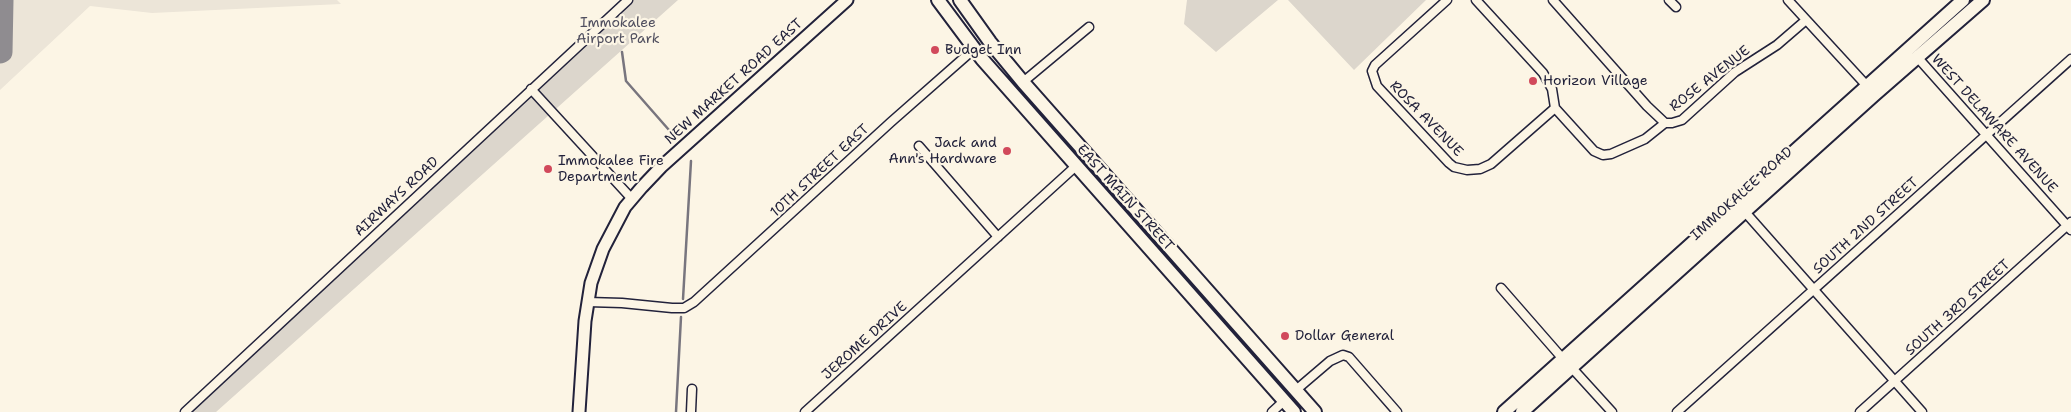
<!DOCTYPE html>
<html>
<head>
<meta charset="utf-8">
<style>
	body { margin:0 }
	canvas { display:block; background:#fcf5e5 }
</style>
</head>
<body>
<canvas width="2071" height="412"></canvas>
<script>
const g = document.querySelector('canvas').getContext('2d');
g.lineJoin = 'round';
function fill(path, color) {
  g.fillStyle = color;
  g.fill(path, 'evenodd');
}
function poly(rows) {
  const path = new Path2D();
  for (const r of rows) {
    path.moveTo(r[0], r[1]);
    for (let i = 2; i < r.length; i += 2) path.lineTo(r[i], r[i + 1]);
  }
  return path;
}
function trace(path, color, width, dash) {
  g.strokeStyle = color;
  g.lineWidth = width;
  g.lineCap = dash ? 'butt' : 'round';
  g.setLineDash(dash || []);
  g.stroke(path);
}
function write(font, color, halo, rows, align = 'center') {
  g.font = font + ' "Shantell Sans",sans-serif';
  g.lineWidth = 4.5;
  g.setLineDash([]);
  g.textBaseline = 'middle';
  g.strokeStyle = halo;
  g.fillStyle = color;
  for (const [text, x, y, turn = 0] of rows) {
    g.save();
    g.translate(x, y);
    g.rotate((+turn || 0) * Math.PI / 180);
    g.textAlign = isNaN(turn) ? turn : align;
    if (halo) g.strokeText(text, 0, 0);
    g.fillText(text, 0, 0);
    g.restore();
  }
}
fill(poly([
	[0,0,337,0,341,4,152,13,90,6,0,90]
]), '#ece5d8');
fill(poly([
	[627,0,678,0,216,412,185,412],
	[1187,0,1278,0,1216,52,1184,24],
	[1288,0,1426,0,1354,70]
]), '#dcd6cc');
trace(poly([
	[622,52,626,81,676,138],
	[683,299,691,161],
	[676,412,681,317]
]), '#78757e', 2.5);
trace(poly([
	[0,53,2,52,3,0]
]), '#8f8c90', 21);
const minor = poly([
	[1447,0,1375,65,1372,71,1377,86,1449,163,1454,167,1467,170,1480,169,1491,164,1555,108],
	[1476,0,1543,73,1552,89,1555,108,1594,151,1603,155,1611,154,1645,139,1665,123],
	[1553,0,1647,106,1665,123,1672,123,1682,120,1735,72,1777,45,1806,20],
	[1669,0,1676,7],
	[1788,0,1867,86],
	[1918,58,2071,230],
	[1023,82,1089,27],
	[531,89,632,199],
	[919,146,998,237],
	[1745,212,1922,412],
	[1501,288,1563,359],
	[588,302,622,303,672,308,684,308,694,302,891,122,974,49],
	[1572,368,1612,412],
	[1296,390,1330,361,1343,355,1349,357,1397,412],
	[185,412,628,0],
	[691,412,692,389],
	[805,412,1076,166],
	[1272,412,1284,401],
	[1677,412,2071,59],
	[1860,412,2071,222]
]);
const secondary = poly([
	[579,412,585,321,591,283,603,249,625,207,642,187,661,167,847,0]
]);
const primary = poly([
	[1504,412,1963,0],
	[1522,412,1874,95,1983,0]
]);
const trunk = poly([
	[938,0,982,59,1294,412],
	[960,0,990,42,1023,82,1315,412]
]);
trace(minor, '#22223b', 11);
trace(secondary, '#22223b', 15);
trace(primary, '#22223b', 16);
trace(trunk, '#22223b', 16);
trace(minor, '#fcf5e5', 8);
trace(secondary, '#fcf5e5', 11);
trace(primary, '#fcf5e5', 12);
trace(trunk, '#fcf5e5', 12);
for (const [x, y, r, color] of [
	[935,50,5,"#d1495b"],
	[1533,81,5,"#d1495b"],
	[1007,151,5,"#d1495b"],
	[548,169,5,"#d1495b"],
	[1285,336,5,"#d1495b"]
]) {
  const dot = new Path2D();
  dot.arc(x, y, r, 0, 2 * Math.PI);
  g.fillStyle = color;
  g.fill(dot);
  trace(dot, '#fcf5e5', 2);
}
write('14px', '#504f5f', '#fcf5e5', [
	["Immokalee",618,23],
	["Airport Park",618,39]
]);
write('14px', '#22223b', '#fcf5e5', [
	["Budget Inn",945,50],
	["Horizon Village",1543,81],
	["Jack and",997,143,"right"],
	["Ann's Hardware",997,159,"right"],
	["Immokalee Fire",558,161],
	["Department",558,177],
	["Dollar General",1295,336]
], 'left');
write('14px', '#22223b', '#fcf5e5', [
	["ROSE AVENUE",1710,79,-38],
	["NEW MARKET ROAD EAST",734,82,-42],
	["ROSA AVENUE",1426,119,46],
	["WEST DELAWARE AVENUE",1994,124,48],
	["10TH STREET EAST",820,171,-43],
	["IMMOKALEE ROAD",1742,194,-42],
	["AIRWAYS ROAD",397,197,-43],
	["EAST MAIN STREET",1125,198,48],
	["SOUTH 2ND STREET",1866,226,-42],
	["SOUTH 3RD STREET",1958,308,-42],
	["JEROME DRIVE",865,341,-42]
]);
</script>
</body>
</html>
